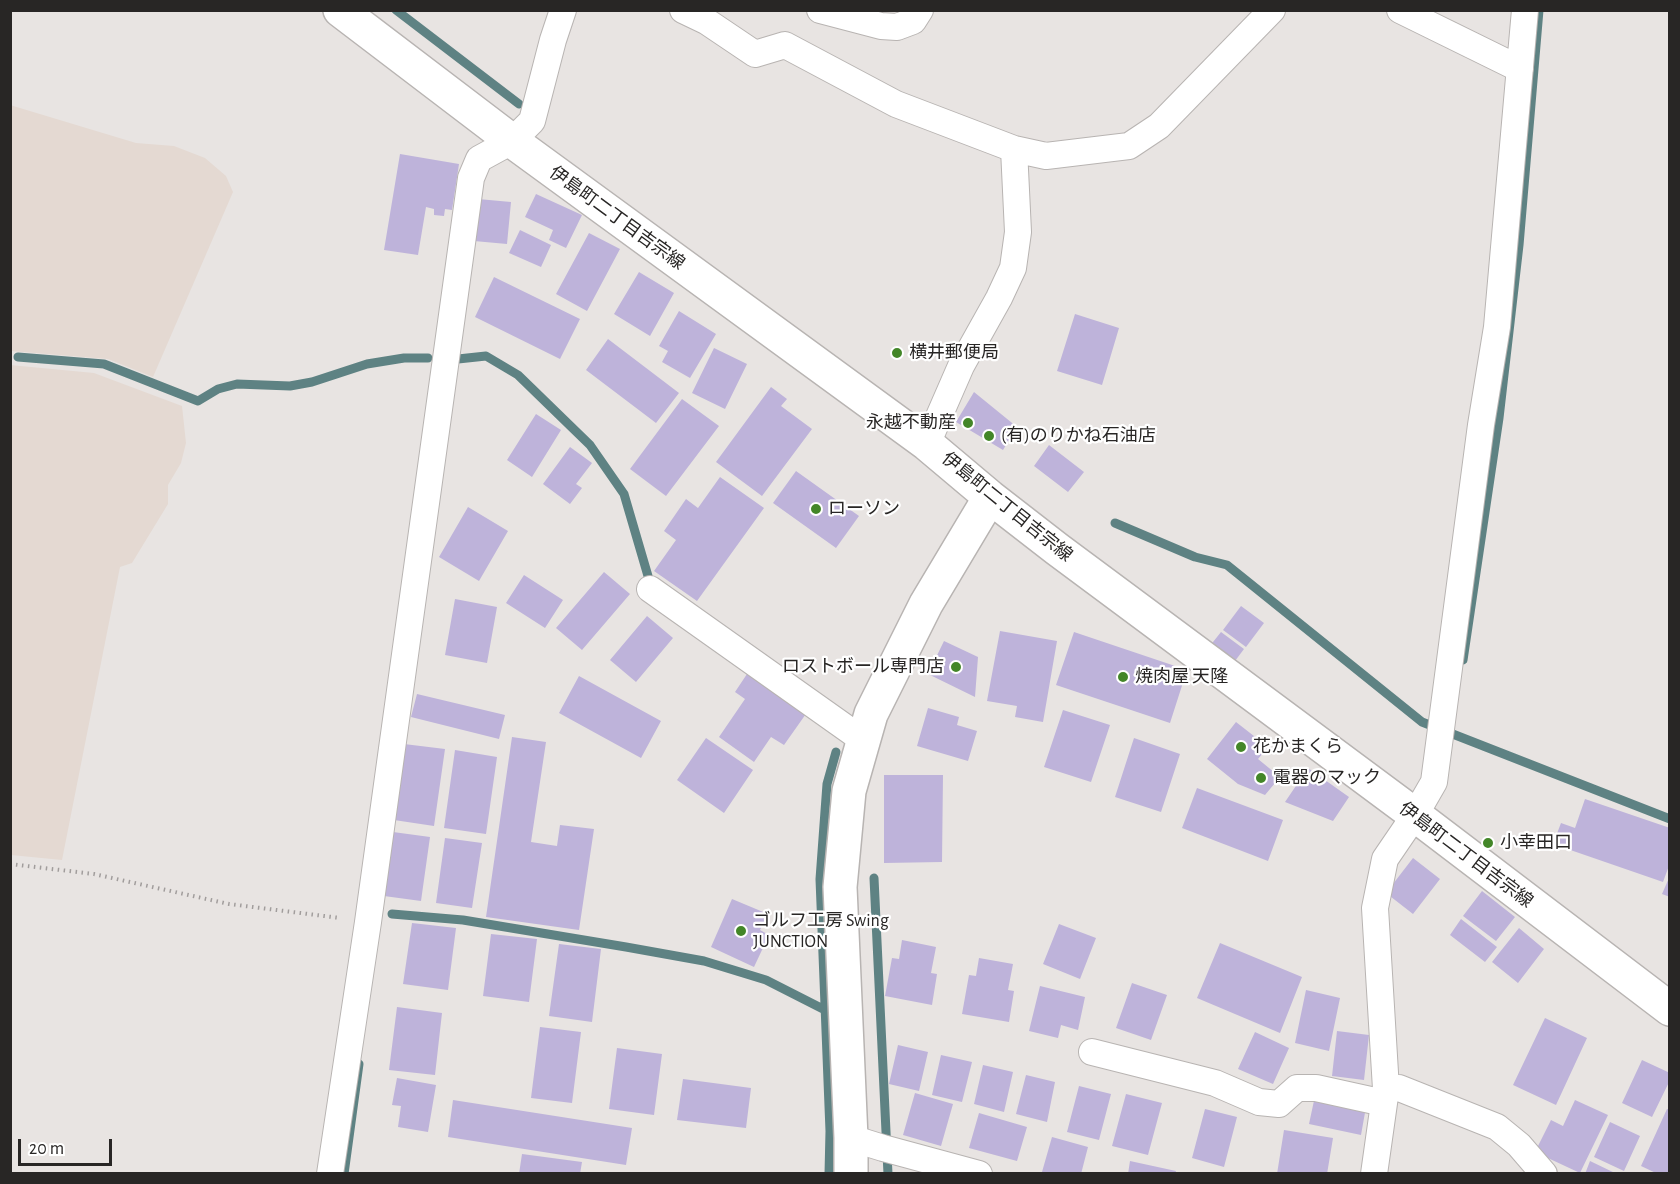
<!DOCTYPE html>
<html>
<head>
<meta charset="utf-8">
<style>
	body { margin:0 }
	#map { position:relative; width:1680px; height:1184px; overflow:hidden; background:#e8e4e2; font-family:"Alegreya Sans",sans-serif }
	canvas { display:block }
	.frame { position:absolute; inset:0; border:12px solid #282625; pointer-events:none }
	.scale { position:absolute; left:18px; top:1139px; width:94px; height:27px; box-sizing:border-box; border:3px solid #282625; border-top:0; padding-left:8px; font-size:18px; line-height:21px; white-space:nowrap; color:#282625; -webkit-text-stroke:4px #fff; paint-order:stroke }
</style>
</head>
<body>
<div id="map">
<canvas width="1680" height="1184"></canvas>
<div class="frame"></div>
<div class="scale">20 m</div>
</div>
<script>
const g = document.querySelector('canvas').getContext('2d');
g.lineJoin = 'round';
function fill(path, color) {
  g.fillStyle = color;
  g.fill(path, 'evenodd');
}
function poly(rows) {
  const path = new Path2D();
  for (const r of rows) {
    path.moveTo(r[0], r[1]);
    for (let i = 2; i < r.length; i += 2) path.lineTo(r[i], r[i + 1]);
  }
  return path;
}
function trace(path, color, width, dash) {
  g.strokeStyle = color;
  g.lineWidth = width;
  g.lineCap = dash ? 'butt' : 'round';
  g.setLineDash(dash || []);
  g.stroke(path);
}
function write(font, color, halo, rows, align = 'center') {
  g.font = font + ' "Alegreya Sans","Noto Sans JP",sans-serif';
  g.lineWidth = 4.5;
  g.setLineDash([]);
  g.textBaseline = 'middle';
  g.strokeStyle = halo;
  g.fillStyle = color;
  for (const [text, x, y, turn = 0] of rows) {
    g.save();
    g.translate(x, y);
    g.rotate((+turn || 0) * Math.PI / 180);
    g.textAlign = isNaN(turn) ? turn : align;
    if (halo) g.strokeText(text, 0, 0);
    g.fillText(text, 0, 0);
    g.restore();
  }
}
fill(poly([
	[10,105,136,143,174,146,205,158,226,176,233,192,153,377,108,359,11,351],
	[10,365,94,373,182,406,186,443,181,463,168,485,168,504,132,563,120,567,62,860,11,855]
]), '#e4d9d2');
trace(poly([
	[396,10,519,104],
	[18,357,104,364,198,401,218,389,237,384,290,386,312,382,367,364,404,358,428,358],
	[458,359,486,356,518,375,590,445,624,494,648,576],
	[1115,523,1195,557,1227,565,1422,722,1670,819],
	[1463,660,1499,418,1519,245,1539,10],
	[874,878,888,1174],
	[392,914,463,920,626,947,704,961,766,980,825,1010],
	[344,1174,359,1064],
	[829,1174,830,1131,820,879,827,784,836,752]
]), '#5e8283', 9);
fill(poly([
	[400,154,459,164,452,210,445,209,444,216,434,215,434,209,426,207,418,255,384,250],
	[536,194,582,215,566,248,549,240,553,230,525,217],
	[478,199,511,202,507,244,474,241],
	[520,230,551,245,541,267,509,253],
	[589,233,620,249,587,311,556,294],
	[639,272,674,293,650,336,614,314],
	[494,277,580,319,560,359,475,317],
	[679,311,716,334,690,378,662,362,668,351,659,346],
	[1075,314,1119,328,1102,385,1057,371],
	[608,339,679,393,656,423,586,370],
	[714,348,747,364,725,409,692,393],
	[771,387,787,399,781,406,812,429,762,496,716,462],
	[974,392,1017,427,1003,450,956,422],
	[682,399,719,426,666,496,630,469],
	[536,414,561,430,532,477,507,460],
	[1049,445,1084,472,1068,492,1034,466],
	[570,447,592,463,576,484,582,488,570,504,543,484],
	[796,471,859,516,836,548,773,503],
	[720,477,764,508,697,601,654,571,676,540,664,531,686,499,698,508],
	[468,507,508,531,479,581,439,557],
	[604,572,630,594,582,650,556,628],
	[524,575,563,600,545,628,506,603],
	[455,599,497,607,487,663,445,655],
	[1241,606,1264,623,1246,647,1223,630],
	[647,616,673,638,636,682,610,660],
	[1000,631,1057,641,1043,722,1015,717,1017,706,987,701],
	[1074,632,1187,670,1170,723,1056,685],
	[1221,632,1244,649,1232,665,1209,647],
	[944,641,978,657,975,697,928,674],
	[749,671,808,711,784,745,771,737,754,762,719,737,745,699,735,692],
	[579,676,661,721,641,758,559,713],
	[417,694,505,715,499,739,411,717],
	[928,708,959,717,957,725,977,731,968,761,917,746],
	[1063,710,1110,725,1091,782,1044,767],
	[1236,722,1268,747,1258,759,1280,777,1265,795,1238,784,1207,759],
	[512,737,546,742,531,842,557,846,560,825,594,829,579,930,486,917],
	[706,738,753,770,724,813,677,780],
	[1134,738,1180,754,1161,812,1115,797],
	[404,744,445,749,434,826,394,820],
	[455,750,497,757,486,834,444,828],
	[1308,768,1349,797,1333,821,1285,802],
	[884,775,943,775,942,862,884,863],
	[1197,788,1283,820,1268,861,1182,828],
	[1585,799,1670,828,1670,863,1663,882,1553,844,1561,823,1575,828],
	[393,832,430,837,421,901,384,896],
	[445,838,482,843,472,908,436,903],
	[1413,858,1440,879,1413,914,1386,893],
	[1669,878,1670,878,1670,897,1662,894],
	[1482,891,1515,917,1496,941,1463,916],
	[732,899,768,914,760,930,769,935,754,967,711,947],
	[1461,919,1497,947,1485,962,1450,935],
	[412,923,456,928,448,990,403,984],
	[1059,924,1096,938,1080,979,1043,964],
	[1519,928,1544,949,1518,983,1492,962],
	[491,934,537,939,529,1002,483,996],
	[902,940,936,947,931,973,937,974,932,1005,885,996,892,958,899,959],
	[1220,943,1302,977,1280,1033,1197,998],
	[559,944,601,949,592,1022,549,1016],
	[979,958,1013,964,1008,990,1014,991,1009,1022,962,1014,969,975,976,976],
	[1132,983,1167,995,1151,1040,1116,1028],
	[1040,986,1085,997,1078,1030,1061,1025,1058,1038,1029,1031],
	[1306,990,1340,998,1329,1051,1295,1043],
	[397,1007,442,1013,435,1075,389,1070],
	[1545,1018,1587,1038,1556,1105,1513,1085],
	[540,1027,581,1032,572,1103,531,1098],
	[1337,1031,1369,1035,1364,1080,1332,1076],
	[1255,1032,1289,1048,1273,1084,1238,1069],
	[898,1045,928,1052,919,1091,889,1084],
	[617,1048,662,1054,654,1115,609,1109],
	[941,1055,972,1062,962,1102,932,1095],
	[1642,1060,1670,1073,1670,1080,1652,1117,1622,1103],
	[983,1065,1013,1072,1004,1112,974,1104],
	[1026,1075,1055,1082,1047,1122,1016,1114],
	[397,1078,436,1085,428,1132,398,1127,401,1106,392,1105],
	[683,1079,751,1088,746,1128,677,1120],
	[1079,1086,1111,1094,1099,1140,1067,1132],
	[915,1093,953,1104,941,1146,903,1135],
	[1126,1094,1162,1103,1148,1155,1112,1146],
	[1315,1096,1366,1107,1361,1135,1309,1124],
	[453,1100,632,1128,626,1165,448,1137],
	[1575,1100,1608,1115,1580,1173,1535,1152,1551,1120,1563,1126],
	[1205,1109,1237,1117,1224,1167,1192,1158],
	[1667,1109,1670,1110,1670,1174,1658,1174,1641,1166],
	[979,1113,1027,1127,1017,1161,969,1148],
	[1610,1122,1640,1136,1624,1171,1594,1157],
	[1284,1130,1333,1138,1327,1174,1277,1174],
	[1052,1137,1088,1147,1081,1174,1047,1174,1042,1172],
	[522,1154,582,1162,580,1174,519,1174],
	[1130,1161,1176,1171,1175,1174,1128,1174],
	[1590,1161,1617,1174,1585,1174]
]), '#beb3da');
const street = poly([
	[683,10,706,21,755,54,785,45,896,104,1014,149,1046,156,1129,146,1159,126,1272,10],
	[820,10,881,26,897,27,913,21,920,10],
	[1400,10,1520,69],
	[927,444,961,366,999,298,1013,268,1018,232,1014,149],
	[650,589,863,740],
	[1092,1052,1215,1083,1259,1102,1279,1104,1297,1088,1316,1088,1384,1103],
	[1386,1089,1399,1088,1497,1127,1519,1145,1544,1174],
	[851,1138,883,1148,979,1174],
	[330,1174,368,922,471,178,479,159,512,141,532,121,553,40,563,10],
	[1374,1174,1386,1089,1375,908,1385,859,1415,815,1434,782,1481,425,1497,327,1525,10]
]);
const secondary = poly([
	[340,10,512,141,927,444,990,497,1057,549,1415,815,1670,1009],
	[851,1174,851,1138,840,887,849,791,871,714,926,604,990,497]
]);
trace(street, '#b8b4b2', 28);
trace(secondary, '#b8b4b2', 36);
trace(poly([
	[10,864,94,874,229,904,340,918]
]), '#a19d9c', 4, [1.5, 4.5]);
trace(street, '#fff', 26);
trace(secondary, '#fff', 33);
for (const [x, y, r, color] of [
	[897,353,6,"#438628"],
	[968,423,6,"#438628"],
	[989,436,6,"#438628"],
	[816,509,6,"#438628"],
	[956,667,6,"#438628"],
	[1123,677,6,"#438628"],
	[1241,747,6,"#438628"],
	[1261,778,6,"#438628"],
	[1488,843,6,"#438628"],
	[741,931,6,"#438628"]
]) {
  const dot = new Path2D();
  dot.arc(x, y, r, 0, 2 * Math.PI);
  g.fillStyle = color;
  g.fill(dot);
  trace(dot, '#fff', 2);
}
write('18px', '#282625', '#fff', [
	["伊島町二丁目吉宗線",617,218,36],
	["伊島町二丁目吉宗線",1007,507,39],
	["伊島町二丁目吉宗線",1466,855,37]
]);
write('18px', '#282625', '#fff', [
	["横井郵便局",909,353],
	["永越不動産",956,423,"right"],
	["(有)のりかね石油店",1001,436],
	["ローソン",828,509],
	["ロストボール専門店",944,667,"right"],
	["焼肉屋 天隆",1135,677],
	["花かまくら",1253,747],
	["電器のマック",1273,778],
	["小幸田口",1500,843],
	["ゴルフ工房 Swing",753,921],
	["JUNCTION",753,942]
], 'left');
</script>
</body>
</html>
